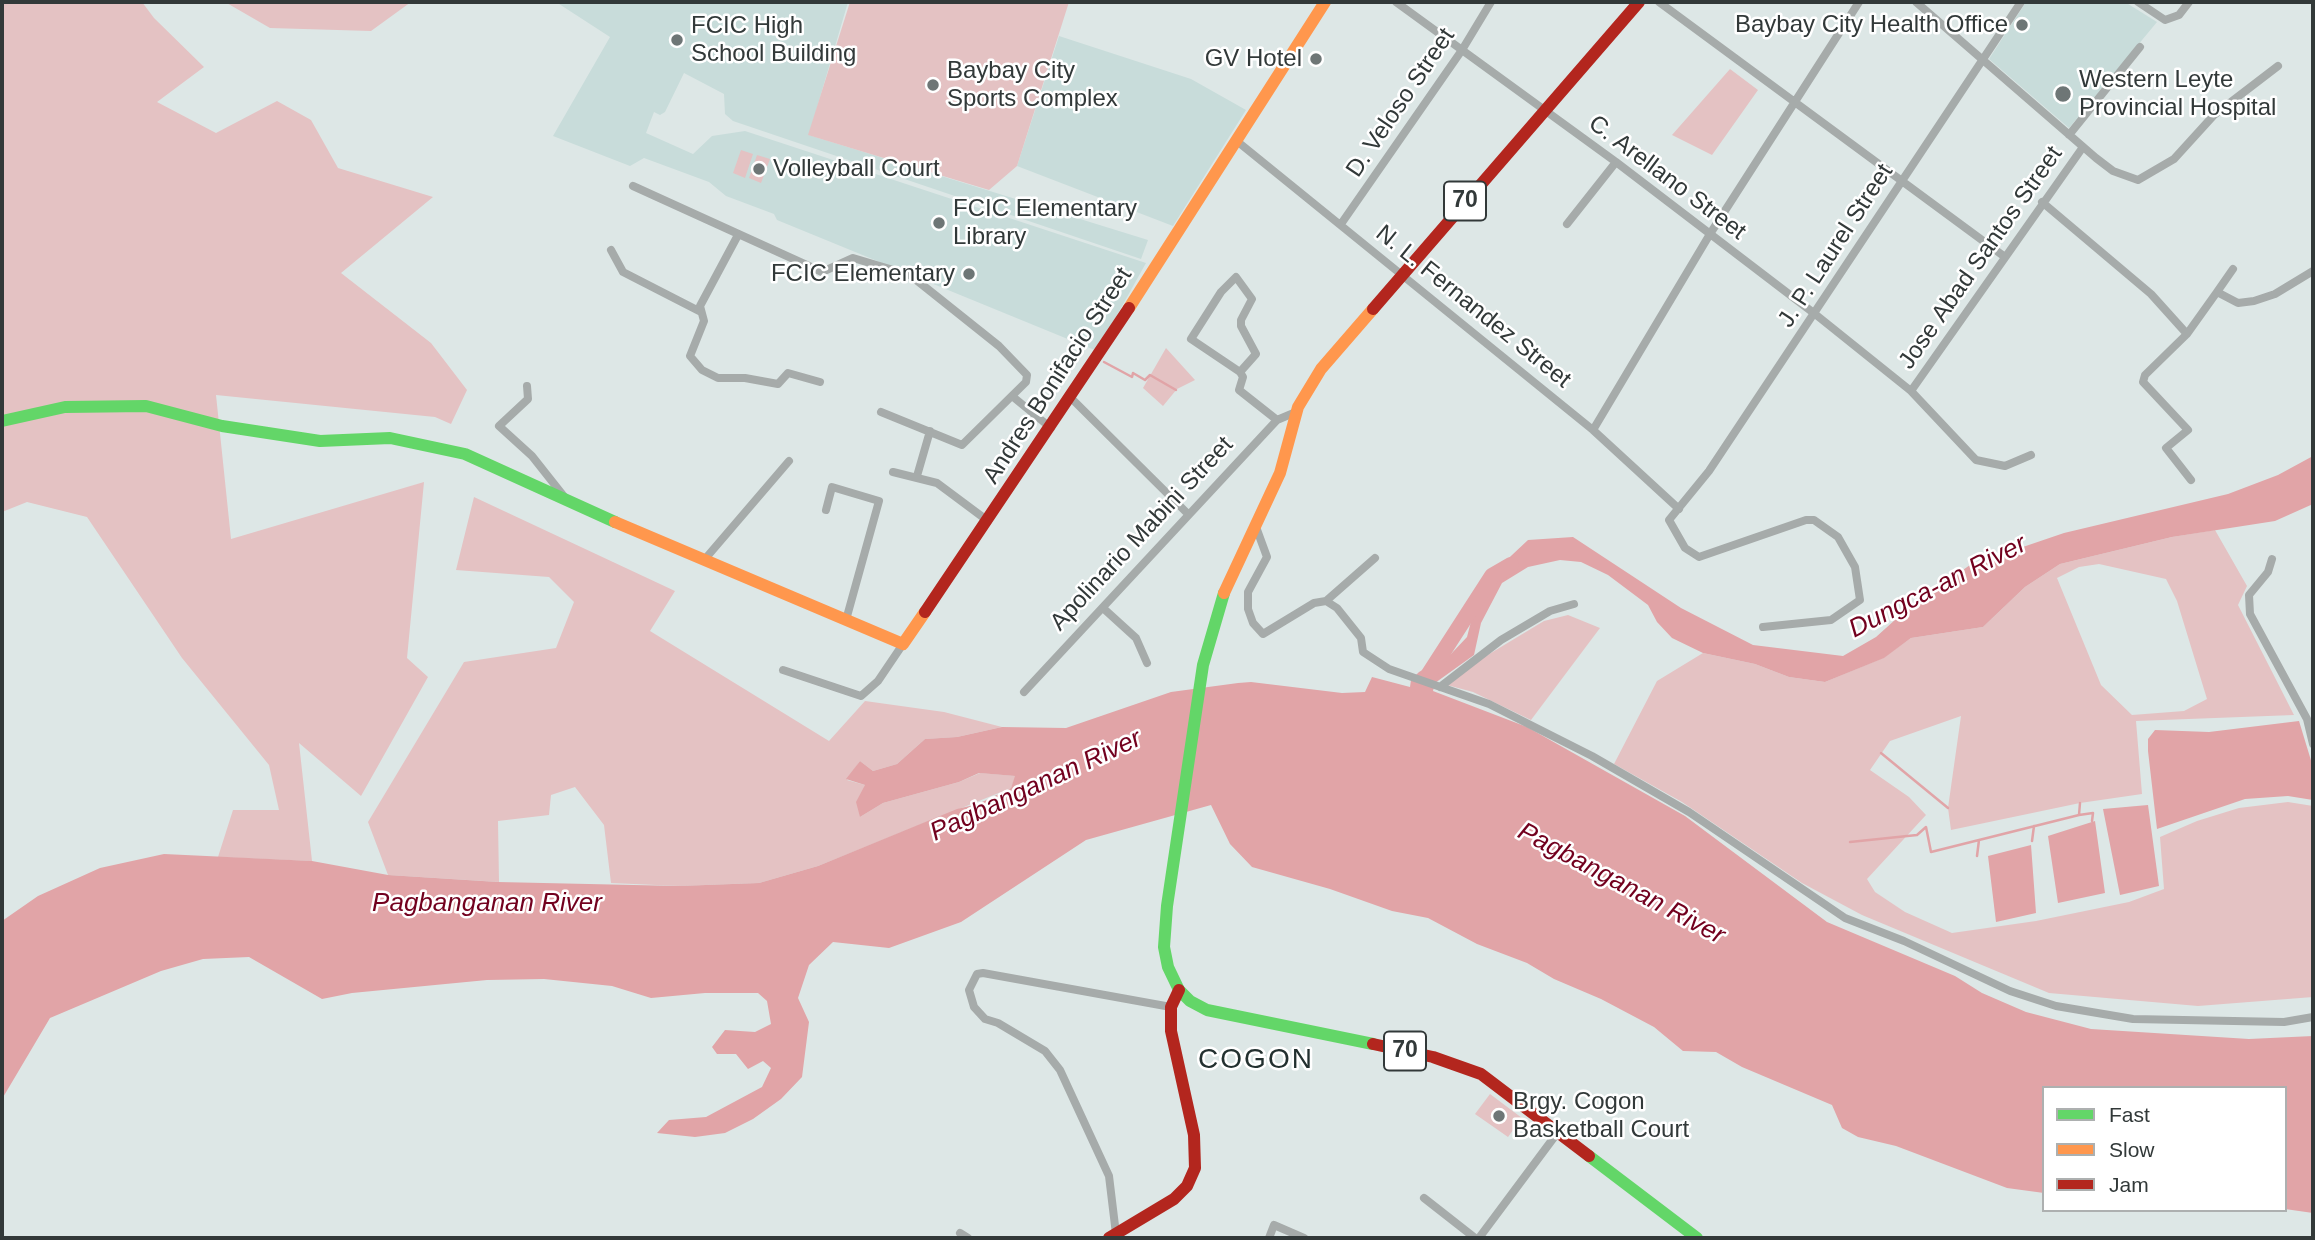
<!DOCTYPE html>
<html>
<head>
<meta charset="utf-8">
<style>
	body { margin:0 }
	#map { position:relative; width:2315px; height:1240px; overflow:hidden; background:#dde7e6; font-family:Arial,sans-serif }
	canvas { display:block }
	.frame { position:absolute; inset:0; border:4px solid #323939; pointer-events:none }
	.legend { position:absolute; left:2042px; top:1086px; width:245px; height:126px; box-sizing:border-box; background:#fff; border:2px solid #adb0b0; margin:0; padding:9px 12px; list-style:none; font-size:21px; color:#323939 }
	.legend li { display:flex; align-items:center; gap:14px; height:35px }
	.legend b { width:35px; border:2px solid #adb0b0 }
</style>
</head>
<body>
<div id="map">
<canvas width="2315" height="1240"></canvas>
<div class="frame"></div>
<ul class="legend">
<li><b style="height:9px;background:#63d668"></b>Fast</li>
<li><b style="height:9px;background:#ff974d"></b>Slow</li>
<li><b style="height:9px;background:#b3261e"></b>Jam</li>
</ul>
</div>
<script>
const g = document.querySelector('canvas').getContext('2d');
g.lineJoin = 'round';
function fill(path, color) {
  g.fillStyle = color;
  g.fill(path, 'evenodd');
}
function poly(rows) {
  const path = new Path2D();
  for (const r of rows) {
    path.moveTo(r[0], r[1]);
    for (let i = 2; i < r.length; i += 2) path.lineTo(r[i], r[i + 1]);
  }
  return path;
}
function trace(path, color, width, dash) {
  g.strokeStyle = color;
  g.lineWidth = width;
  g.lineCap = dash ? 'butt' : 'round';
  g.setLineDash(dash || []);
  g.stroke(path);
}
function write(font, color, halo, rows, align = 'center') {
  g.font = font + ' Arial,sans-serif';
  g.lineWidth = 5;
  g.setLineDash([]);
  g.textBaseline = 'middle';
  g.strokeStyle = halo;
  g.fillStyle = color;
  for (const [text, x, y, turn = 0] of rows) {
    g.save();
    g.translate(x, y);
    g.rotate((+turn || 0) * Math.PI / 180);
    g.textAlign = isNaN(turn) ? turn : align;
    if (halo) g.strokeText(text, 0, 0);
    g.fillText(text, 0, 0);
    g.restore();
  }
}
fill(poly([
	[556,2,848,2,809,135,1148,240,1141,259,733,121,725,114,724,94,684,73,665,112,660,115,654,112,646,133,693,154,712,136,745,131,1146,263,1097,351,777,220,774,214,726,196,709,182,644,158,630,166,553,136,610,37],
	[2026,2,2125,2,2157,22,2069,128,1989,59],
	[1059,36,1191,79,1246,110,1173,226,1017,166]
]), '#c8dcda');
fill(poly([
	[2,2,142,2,154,18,204,67,157,102,216,133,277,101,311,120,338,168,433,197,341,273,431,343,467,390,451,424,435,417,216,395,231,539,424,482,407,658,428,677,361,796,299,743,312,861,218,857,233,810,279,810,269,765,182,658,87,517,27,502,2,512],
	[225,2,411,2,371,31,270,28],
	[850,2,1069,2,1017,166,989,190,808,135],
	[1730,69,1758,90,1712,155,1672,135],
	[741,150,753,154,745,178,733,173],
	[757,155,770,159,761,183,749,178],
	[1166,348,1195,380,1177,389,1163,406,1143,388],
	[474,497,675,591,650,631,829,741,865,701,944,712,1002,727,957,737,925,739,897,764,873,771,860,761,847,780,865,785,860,817,883,803,959,782,980,773,1016,776,1011,788,818,866,759,883,679,886,611,883,604,825,575,787,551,795,549,815,498,821,499,882,388,875,368,822,464,662,556,648,574,602,549,577,456,570],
	[2215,530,2247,586,2238,605,2294,715,2136,721,2142,794,2080,803,1951,830,1948,808,1961,716,1890,741,1870,770,1909,797,1926,815,1867,879,1875,892,1905,912,1952,933,2036,921,2129,902,2164,889,2160,837,2197,821,2239,808,2288,802,2313,806,2313,997,2198,1006,2049,993,1862,915,1802,883,1682,802,1614,764,1657,681,1703,653,1755,664,1789,677,1825,682,1883,658,1911,638,1983,627,2025,587,2060,564,2172,537],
	[2099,564,2166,579,2177,601,2207,699,2184,711,2132,715,2101,685,2057,578,2079,567],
	[1568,615,1600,628,1531,720,1473,692,1447,685,1481,659,1544,621],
	[1490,1094,1522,1118,1508,1137,1475,1114]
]), '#e4c2c3');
fill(poly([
	[2313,456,2313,504,2275,521,2172,537,2060,564,2025,587,1983,627,1911,638,1884,658,1825,682,1789,677,1755,664,1703,653,1672,638,1657,622,1648,605,1608,575,1581,562,1560,560,1528,567,1502,583,1481,623,1474,655,1435,683,1433,691,1527,727,1685,816,1827,922,1955,976,1982,993,2026,1012,2091,1029,2249,1039,2313,1036,2313,1213,2285,1209,2285,1088,2044,1088,2044,1193,2007,1188,1896,1146,1858,1137,1842,1128,1832,1105,1742,1067,1716,1052,1683,1051,1654,1027,1601,999,1554,979,1527,963,1477,944,1428,918,1392,911,1330,889,1252,867,1230,844,1211,805,1086,840,961,922,889,948,833,942,809,965,798,998,809,1022,802,1077,781,1099,753,1119,725,1133,695,1137,657,1133,669,1120,706,1117,762,1087,771,1068,763,1061,748,1069,736,1054,717,1054,712,1047,725,1030,755,1032,771,1024,767,1001,758,993,705,993,651,998,612,986,544,979,487,980,352,993,322,999,249,957,203,959,161,971,50,1018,2,1099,2,921,38,896,100,868,164,854,312,861,388,875,498,882,679,886,759,883,818,866,957,809,978,804,1011,788,1015,776,979,773,959,782,883,803,860,817,856,802,865,785,846,779,860,761,873,771,897,764,925,739,957,737,1002,727,1066,728,1171,692,1238,683,1251,682,1342,693,1365,692,1372,677,1410,687,1411,680,1419,672,1451,654,1467,637,1475,606,1496,570,1528,540,1573,537,1681,608,1753,645,1843,656,1876,637,1906,610,1970,565,2064,533,2228,494,2278,475],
	[2299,721,2313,767,2313,800,2288,796,2245,799,2157,829,2148,751,2148,739,2155,730,2209,732],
	[2148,805,2159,886,2120,895,2103,809],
	[2095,821,2105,893,2058,903,2048,836],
	[2031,845,2036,913,1996,922,1988,856]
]), '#e1a4a7');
trace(poly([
	[1104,362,1132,377,1133,373,1145,380,1150,375,1176,390],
	[1881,753,1948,808],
	[2079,815,2093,813,2092,821],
	[2032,841,2034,826],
	[1850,842,1917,835,1926,827,1931,852,2079,815,2080,803],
	[1977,856,1979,840]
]), '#e1a4a7', 2.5);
trace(poly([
	[1425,680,1492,576,1511,565]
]), '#e1a4a7', 16);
trace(poly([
	[1396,2,1616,162,1815,314,1911,391,1976,460,2005,466,2031,455],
	[1659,2,2005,257],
	[1916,2,2096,158,2113,171,2138,180,2174,159,2214,115,2278,66],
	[2138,2,2165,20,2179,15,2189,2],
	[2069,135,2140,47],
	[1238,142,1593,430,1679,509],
	[633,186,822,272,853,258,910,275,999,346,1027,375,1026,382,962,445,881,412],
	[2042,202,2151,294,2187,334],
	[1341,224,1462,50,1491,2],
	[1567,224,1616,162],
	[738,235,700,306,704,321,690,356,702,370,718,378,745,378,778,384,788,373,820,382],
	[611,250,623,272,699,311],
	[2217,292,2233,269],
	[1240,372,1191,339,1221,292,1236,277,1252,299,1241,320,1241,326,1256,354,1240,372,1243,377,1239,390,1277,420],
	[527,386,528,399,499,426,532,456,566,499],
	[1911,391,2083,147],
	[1012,396,1051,428],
	[1071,398,1188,514],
	[1593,430,1710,234,1859,2],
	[893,472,937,483,988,521],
	[917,476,930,431],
	[2191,480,2166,448,2188,430,2143,382,2145,375,2187,334,2217,292,2238,303,2254,301,2275,294,2313,271],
	[826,510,832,487,879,501,846,620],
	[1256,527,1267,557,1248,592,1248,609,1253,623,1263,634,1314,603,1326,601,1337,608,1361,638,1363,652,1389,669,1489,704,1592,756,1689,812,1845,918,1904,941,2010,991,2056,1006,2133,1019,2284,1022,2313,1017],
	[705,559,789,461],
	[2272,559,2268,572,2249,595,2250,614,2307,719,2313,744],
	[1326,601,1375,558],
	[1103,608,1136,638,1147,663],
	[1763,627,1831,620,1860,600,1855,567,1838,537,1814,520,1806,520,1699,557,1685,548,1669,520,1709,471,2021,2],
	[783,670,861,696,878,681,903,644],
	[1440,687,1501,640,1550,611,1574,604],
	[1024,692,1277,420,1296,412],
	[1424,1198,1475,1238],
	[960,1233,968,1238],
	[1116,1234,1109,1176,1060,1070,1045,1051,998,1023,985,1019,974,1007,969,990,977,974,983,973,1171,1007],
	[1269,1238,1274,1225,1304,1238],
	[1479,1238,1558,1132]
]), '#a6abaa', 8);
trace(poly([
	[2,421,65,407,146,406,222,426,320,441,390,438,465,454,615,522],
	[1224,593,1203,665,1167,906,1164,947,1168,967,1179,990,1190,1001,1207,1010,1373,1044],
	[1589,1156,1697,1238]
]), '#63d668', 12);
trace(poly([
	[1129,308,1325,2],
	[615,522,903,644,925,612],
	[1224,593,1280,473,1298,407,1321,369,1373,309]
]), '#ff974d', 12);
trace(poly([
	[1373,309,1639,2],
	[925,612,1129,308],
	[1373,1044,1433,1057,1481,1074,1589,1156],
	[1109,1238,1174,1199,1187,1186,1195,1168,1194,1135,1171,1031,1171,1007,1179,990]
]), '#b3261e', 12);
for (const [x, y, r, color] of [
	[2022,25,7,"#6e7676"],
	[677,40,7,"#6e7676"],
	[1316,59,7,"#6e7676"],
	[933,85,7,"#6e7676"],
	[2063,94,9,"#6e7676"],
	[759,169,7,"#6e7676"],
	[939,223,7,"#6e7676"],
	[969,274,7,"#6e7676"],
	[1499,1116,7,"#6e7676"]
]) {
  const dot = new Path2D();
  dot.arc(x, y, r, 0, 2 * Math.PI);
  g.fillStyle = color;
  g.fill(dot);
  trace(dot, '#fff', 2.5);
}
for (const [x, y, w] of [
	[1465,201,42],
	[1405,1051,42]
]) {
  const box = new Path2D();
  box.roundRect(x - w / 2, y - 19.5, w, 39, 5);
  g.fillStyle = '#fff';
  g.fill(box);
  trace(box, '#323939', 2);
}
write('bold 23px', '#323939', null, [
	["70",1465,201],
	["70",1405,1051]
]);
write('24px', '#323939', '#fff', [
	["Baybay City Health Office",2008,25,"right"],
	["FCIC High",691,26],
	["School Building",691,54],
	["GV Hotel",1302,59,"right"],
	["Baybay City",947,71],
	["Sports Complex",947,99],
	["Western Leyte",2079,80],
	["Provincial Hospital",2079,108],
	["Volleyball Court",773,169],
	["FCIC Elementary",953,209],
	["Library",953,237],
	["FCIC Elementary",955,274,"right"],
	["Brgy. Cogon",1513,1102],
	["Basketball Court",1513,1130]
], 'left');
write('24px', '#323939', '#fff', [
	["D. Veloso Street",1401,103,-56],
	["C. Arellano Street",1667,178,37],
	["J. P. Laurel Street",1836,246,-57],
	["Jose Abad Santos Street",1981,258,-55],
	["N. L. Fernandez Street",1473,307,39],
	["Andres Bonifacio Street",1058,376,-57],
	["Apolinario Mabini Street",1142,534,-47]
]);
write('italic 26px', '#72001e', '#fff', [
	["Dungca-an River",1938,587,-27],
	["Pagbanganan River",1036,786,-25],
	["Pagbanganan River",1621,884,28],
	["Pagbanganan River",487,904]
]);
g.letterSpacing = '2px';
write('28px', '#22302f', '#fff', [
	["COGON",1256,1060]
]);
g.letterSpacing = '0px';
</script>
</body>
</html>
